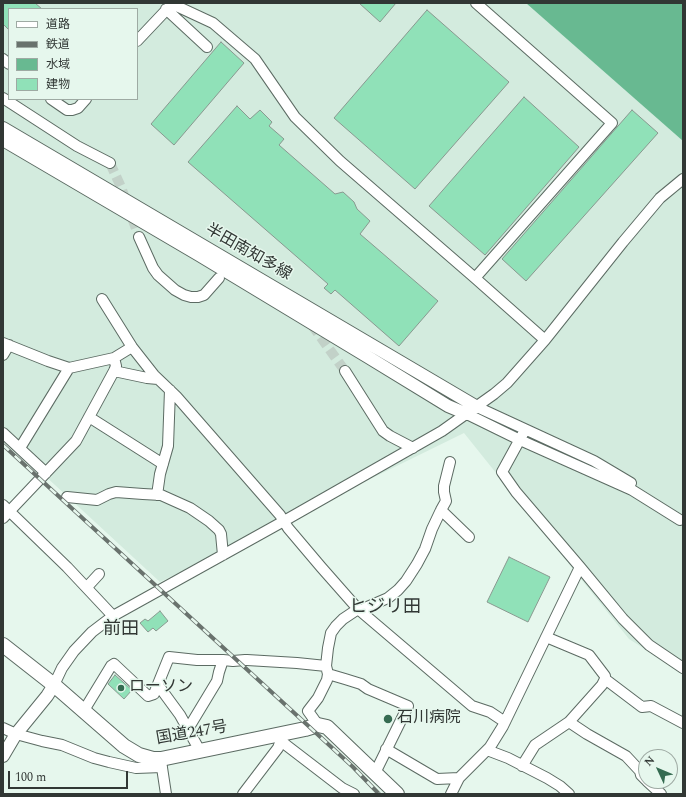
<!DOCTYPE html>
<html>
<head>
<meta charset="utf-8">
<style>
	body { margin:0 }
	#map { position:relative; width:686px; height:797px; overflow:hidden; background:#e6f7ed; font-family:Spectral,"Noto Sans JP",serif }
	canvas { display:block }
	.frame { position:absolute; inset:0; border:4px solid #313734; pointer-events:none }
	.legend { position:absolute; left:8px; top:8px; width:130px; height:92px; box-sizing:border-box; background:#e6f7ed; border:1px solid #9eaaa3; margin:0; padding:5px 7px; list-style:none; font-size:12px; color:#313734 }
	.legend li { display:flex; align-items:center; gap:8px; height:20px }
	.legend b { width:20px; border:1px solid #9eaaa3 }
	.north { position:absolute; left:638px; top:749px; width:40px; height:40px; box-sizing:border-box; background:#e6f7ed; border:1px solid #9eaaa3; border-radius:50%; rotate:314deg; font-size:11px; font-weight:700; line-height:16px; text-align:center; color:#313734 }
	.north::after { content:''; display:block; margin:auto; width:14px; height:18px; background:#356b51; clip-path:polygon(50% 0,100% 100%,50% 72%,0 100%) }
	.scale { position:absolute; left:8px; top:771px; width:120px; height:18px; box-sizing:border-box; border:2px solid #313734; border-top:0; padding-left:5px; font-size:12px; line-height:14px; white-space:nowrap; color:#313734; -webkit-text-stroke:3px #e6f7ed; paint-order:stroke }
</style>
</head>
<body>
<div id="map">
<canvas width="686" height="797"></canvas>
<div class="frame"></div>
<ul class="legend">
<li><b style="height:5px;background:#fff"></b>道路</li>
<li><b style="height:5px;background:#69726d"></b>鉄道</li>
<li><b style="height:11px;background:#68b991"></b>水域</li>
<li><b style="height:11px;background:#90e1b8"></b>建物</li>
</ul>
<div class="north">N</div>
<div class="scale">100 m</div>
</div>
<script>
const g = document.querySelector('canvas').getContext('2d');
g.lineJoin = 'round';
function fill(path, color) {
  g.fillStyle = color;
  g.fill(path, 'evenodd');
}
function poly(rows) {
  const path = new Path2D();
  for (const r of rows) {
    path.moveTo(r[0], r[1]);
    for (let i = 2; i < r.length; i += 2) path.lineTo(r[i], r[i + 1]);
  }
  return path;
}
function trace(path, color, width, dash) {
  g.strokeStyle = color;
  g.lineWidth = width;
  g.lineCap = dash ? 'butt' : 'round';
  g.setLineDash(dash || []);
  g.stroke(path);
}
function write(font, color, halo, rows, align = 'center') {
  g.font = font + ' Spectral,"Noto Sans JP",serif';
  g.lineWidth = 3;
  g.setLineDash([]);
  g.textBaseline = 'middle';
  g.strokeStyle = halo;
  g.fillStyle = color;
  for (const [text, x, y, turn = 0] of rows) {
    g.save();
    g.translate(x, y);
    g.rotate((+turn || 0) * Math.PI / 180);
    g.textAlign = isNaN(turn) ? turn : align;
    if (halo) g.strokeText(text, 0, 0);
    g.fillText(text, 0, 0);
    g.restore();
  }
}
fill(poly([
	[3,3,530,3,683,138,683,673,629,639,464,433,160,582,3,437],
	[9,9,137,9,137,99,9,99]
]), '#d3ebde');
fill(poly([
	[526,3,683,3,683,141]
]), '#68b991');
const building = poly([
	[3,3,35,3,42,9,9,9,9,30,3,24,3,3],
	[359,3,396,3,380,22,359,3],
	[427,10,509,82,415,189,334,118,427,10],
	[221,42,244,63,174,145,151,124,221,42],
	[524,97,579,147,485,255,429,206,524,97],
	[237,106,250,119,260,110,272,122,269,126,284,139,279,145,335,194,343,192,354,202,357,209,370,221,360,234,438,301,399,346,335,290,331,294,324,288,328,284,188,162,237,106],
	[632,110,658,133,526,281,502,259,632,110],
	[509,557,550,577,528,622,487,602,509,557],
	[160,611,168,621,156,631,153,628,148,632,140,623,145,619,148,621,160,611],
	[115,675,132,690,124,699,108,684,115,675]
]);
fill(building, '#90e1b8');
trace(building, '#899990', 1);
trace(poly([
	[110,163,121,187,139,237],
	[312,325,345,371]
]), '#c2d1c8', 10, [10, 5]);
const minor = poly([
	[170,3,213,23,255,59,295,117,340,161,475,278,545,340],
	[166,9,207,47],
	[137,41,171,5],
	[3,59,9,64],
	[3,98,77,146,110,163],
	[51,99,67,110,72,110,78,108,86,99],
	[139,237,153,268,158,275,175,290,184,295,191,297,198,297,204,295,219,278],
	[475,278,612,123,476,3],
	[102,299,132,347,154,375,176,396,280,515,288,528,321,567,358,609,472,706,490,712,505,722],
	[3,343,48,361,69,368,114,358,132,347],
	[3,355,9,345],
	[114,371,147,378,158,379],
	[345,371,383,431,390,436,413,448],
	[477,407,594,461,631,483],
	[467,414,520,440,632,490,680,520],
	[89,417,163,464],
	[525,430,502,472,516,492,580,567,623,619,649,645,683,668],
	[3,433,46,473],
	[20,448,69,368],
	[157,495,160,474,168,446,170,390],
	[67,497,97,500,109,494,116,492,143,494,161,495,190,508,209,521,219,530,221,534,223,555],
	[3,505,67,567,113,616],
	[441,510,469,537],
	[3,518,76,441,114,371,116,366,114,358],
	[87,587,99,574],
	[361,611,367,607,388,598,398,590,406,581,417,564,425,549,432,529,441,510,446,501,444,492,444,486,450,462],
	[328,674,345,679,361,684,368,689,408,706,375,773],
	[605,679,642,707,651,706,683,723],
	[54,685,62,668,74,651,92,632,113,616,284,521,442,431,494,394,507,383,545,340,623,242,660,198,683,179],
	[158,685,180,715,200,751],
	[83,712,111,666,114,664,148,696,154,694,169,657,197,660,223,660,233,661,245,660,247,660,297,663,326,666],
	[569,722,587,734,626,756,640,771,641,775,646,780],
	[318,725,308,711,318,698,327,680,328,674,326,666,328,648,331,633,336,626,343,619,358,609],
	[3,728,16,734,42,741,62,745,94,758,109,762,136,768,162,767],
	[188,729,217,681,219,672,223,660],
	[279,735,281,740,286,745,342,788,354,794],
	[386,749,437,779,459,778],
	[487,750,508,758,547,778,560,786,569,794],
	[161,761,166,794],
	[522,766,535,745,569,722,602,685,605,679,605,676,589,655,546,637],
	[647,781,661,794],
	[243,794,278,748,281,740],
	[451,794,459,778,490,747,503,726,580,567]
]);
const major = poly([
	[3,128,477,407],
	[3,140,199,255,368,357,448,406,467,414],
	[3,756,16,734,47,696,54,685]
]);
const highway = poly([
	[3,645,54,685,124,746,139,755,153,759,161,759,305,729,318,725,327,727,397,794]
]);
trace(minor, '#5c6b63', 12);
trace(major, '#5c6b63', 14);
trace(highway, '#5c6b63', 16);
trace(minor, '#fff', 10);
trace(major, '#fff', 12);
trace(highway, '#fff', 14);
const rail = poly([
	[3,445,353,767,379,794]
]);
trace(rail, '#69726d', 4);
trace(rail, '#e6f7ed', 2.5, [8]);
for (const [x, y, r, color] of [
	[121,688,4,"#356b51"],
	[388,719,5,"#356b51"]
]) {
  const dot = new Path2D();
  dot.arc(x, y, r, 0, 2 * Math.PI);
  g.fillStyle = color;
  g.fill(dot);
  trace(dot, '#e6f7ed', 1.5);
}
write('16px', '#313734', '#e6f7ed', [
	["半田南知多線",248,253,30],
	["国道247号",192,734,-10]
]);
write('16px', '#313734', '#e6f7ed', [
	["ローソン",129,688],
	["石川病院",397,719]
], 'left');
write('18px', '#313734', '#e6f7ed', [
	["ヒジリ田",385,608],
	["前田",121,630]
]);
</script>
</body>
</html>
